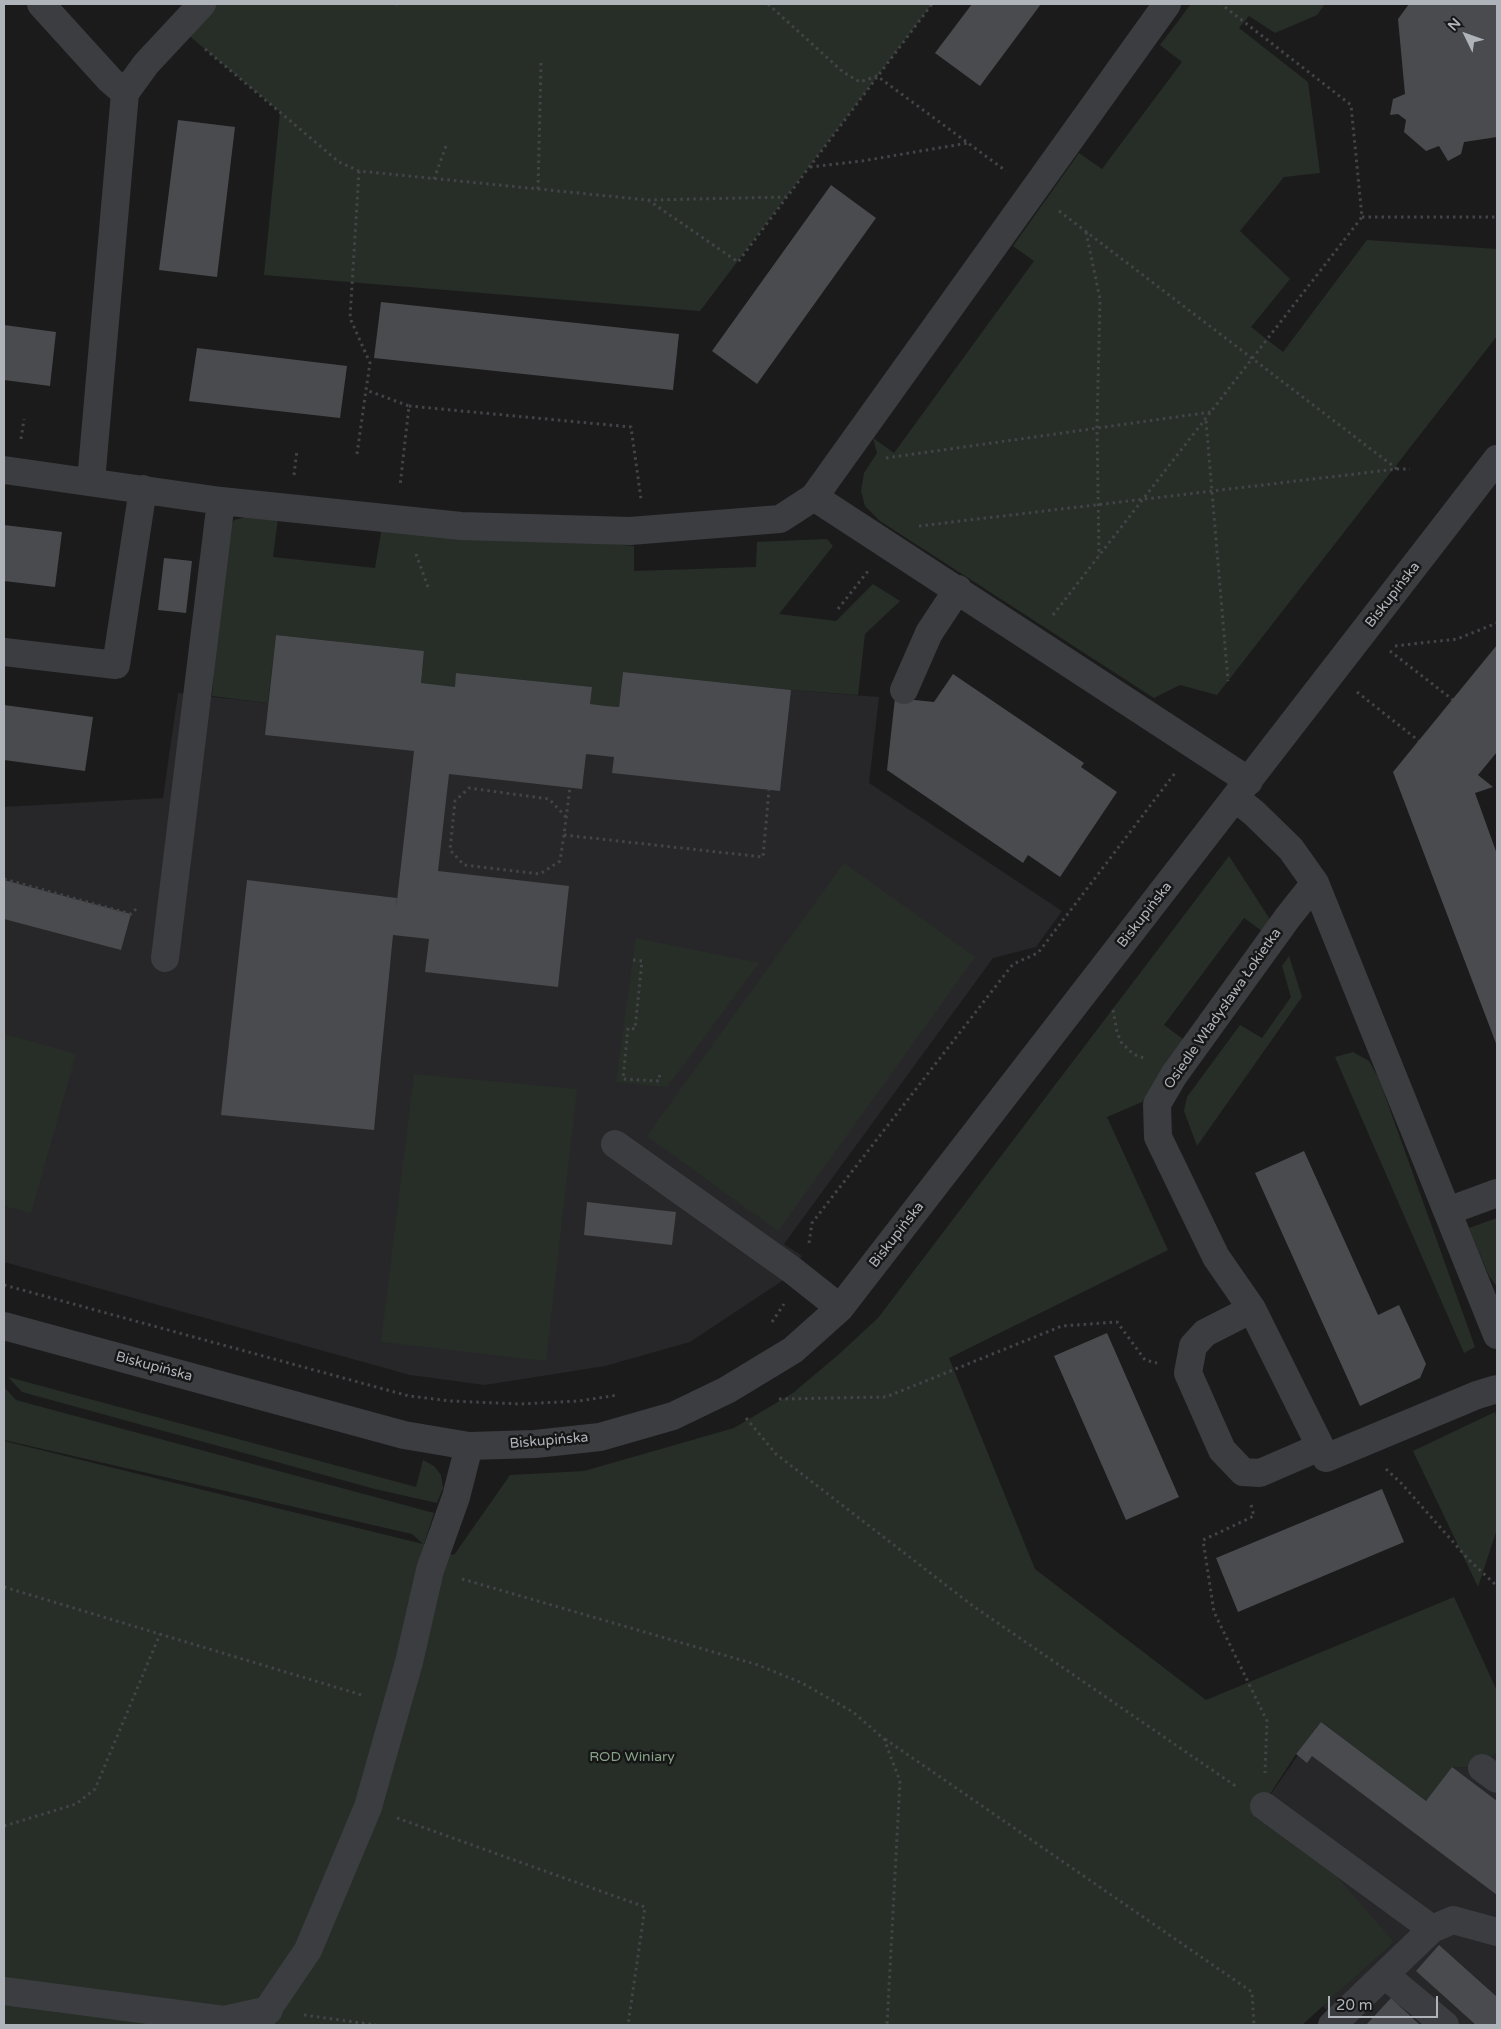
<!DOCTYPE html>
<html>
<head>
<meta charset="utf-8">
<style>
	body { margin:0 }
	#map { position:relative; width:1501px; height:2029px; overflow:hidden; background:#1b1b1c; font-family:"Varela Round",sans-serif }
	canvas { display:block }
	.frame { position:absolute; inset:0; border:5px solid #afb3ba; pointer-events:none }
	.north { position:absolute; left:1441px; top:10px; width:50px; height:50px; -webkit-text-stroke:4px #161617; paint-order:stroke; rotate:312deg; font-size:14px; font-weight:700; line-height:20px; text-align:center; color:#afb3ba }
	.north::after { content:''; display:block; margin:auto; width:18px; height:22px; background:#afb3ba; clip-path:polygon(50% 0,100% 100%,50% 72%,0 100%) }
	.scale { position:absolute; left:1328px; top:1996px; width:110px; height:22px; box-sizing:border-box; border:2px solid #afb3ba; border-top:0; padding-left:6px; font-size:15px; line-height:18px; white-space:nowrap; color:#afb3ba; -webkit-text-stroke:4px #161617; paint-order:stroke }
</style>
</head>
<body>
<div id="map">
<canvas width="1501" height="2029"></canvas>
<div class="frame"></div>
<div class="north">N</div>
<div class="scale">20 m</div>
</div>
<script>
const g = document.querySelector('canvas').getContext('2d');
g.lineJoin = 'round';
function fill(path, color) {
  g.fillStyle = color;
  g.fill(path, 'evenodd');
}
function poly(rows) {
  const path = new Path2D();
  for (const r of rows) {
    path.moveTo(r[0], r[1]);
    for (let i = 2; i < r.length; i += 2) path.lineTo(r[i], r[i + 1]);
  }
  return path;
}
function trace(path, color, width, dash) {
  g.strokeStyle = color;
  g.lineWidth = width;
  g.lineCap = dash ? 'butt' : 'round';
  g.setLineDash(dash || []);
  g.stroke(path);
}
function write(font, color, halo, rows, align = 'center') {
  g.font = font + ' "Varela Round",sans-serif';
  g.lineWidth = 5;
  g.setLineDash([]);
  g.textBaseline = 'middle';
  g.strokeStyle = halo;
  g.fillStyle = color;
  for (const [text, x, y, turn = 0] of rows) {
    g.save();
    g.translate(x, y);
    g.rotate((+turn || 0) * Math.PI / 180);
    g.textAlign = isNaN(turn) ? turn : align;
    if (halo) g.strokeText(text, 0, 0);
    g.fillText(text, 0, 0);
    g.restore();
  }
}
fill(poly([
	[276,635,424,651,421,683,456,673,592,687,590,703,606,706,619,707,623,672,791,690,879,697,869,783,1062,911,1036,947,993,958,784,1244,802,1256,785,1279,690,1342,605,1366,485,1385,410,1375,4,1262,4,807,163,798,178,693,268,703],
	[1321,1722,1426,1801,1452,1767,1482,1768,1497,1752,1497,2025,1338,2025,1323,2006,1394,1942,1255,1817]
]), '#272729');
fill(poly([
	[202,4,932,4,700,311,264,275,280,112,181,29],
	[1191,4,1325,4,1317,15,1275,33,1249,16,1239,28,1308,82,1320,173,1284,177,1240,231,1290,279,1251,327,1283,352,1367,240,1497,249,1497,336,1217,695,1180,685,1154,698,880,521,865,506,861,491,864,473,877,453,873,438,894,453,1034,261,1013,246,1079,153,1102,169,1182,62,1160,45],
	[246,517,278,518,273,557,375,568,383,521,466,532,634,546,634,571,756,567,757,542,827,539,833,546,779,614,836,621,873,584,900,601,865,634,858,695,791,690,623,672,619,707,606,706,590,704,591,687,457,673,455,687,421,683,424,651,276,635,268,703,212,696,225,537,234,520],
	[1229,856,1273,924,1266,934,1244,918,1164,1025,1187,1042,1142,1102,1107,1117,1168,1250,949,1358,1035,1569,1206,1700,1454,1597,1497,1691,1497,1752,1482,1768,1452,1767,1426,1801,1321,1722,1296,1754,1255,1817,1336,1876,1394,1942,1302,2025,4,2025,4,1441,423,1544,412,1534,4,1440,4,1387,16,1400,434,1513,424,1544,436,1551,454,1555,510,1475,584,1471,734,1428,793,1393,838,1355,878,1318],
	[844,863,975,957,778,1231,647,1136],
	[636,938,759,963,667,1087,616,1082],
	[1289,956,1302,997,1197,1146,1184,1111,1187,1097,1240,1025,1262,1038,1291,997,1282,966],
	[4,1034,76,1054,31,1213,4,1206],
	[1353,1052,1369,1061,1379,1079,1475,1347,1464,1353,1335,1057],
	[414,1074,577,1089,546,1361,381,1342],
	[1497,1218,1497,1287,1489,1276,1469,1228],
	[8,1377,416,1487,423,1460,434,1466,441,1475,443,1488,437,1503,375,1489,22,1392],
	[1495,1412,1497,1419,1497,1529,1478,1587,1413,1451]
]), '#272e27');
fill(poly([
	[972,4,1041,4,980,86,935,53],
	[1409,4,1497,4,1497,137,1464,142,1461,154,1448,161,1439,146,1426,151,1404,132,1406,120,1398,114,1390,115,1393,99,1405,94,1398,19],
	[178,120,235,127,217,277,159,270],
	[831,185,876,218,757,384,712,351],
	[381,302,679,334,673,390,374,358],
	[4,325,56,332,50,386,4,380],
	[197,348,347,366,340,418,189,401],
	[4,525,62,532,55,587,4,581],
	[164,558,192,561,186,613,158,610],
	[276,635,424,651,421,683,455,687,456,673,592,687,590,704,606,706,619,707,623,672,791,690,780,791,612,773,614,757,586,754,582,789,449,774,438,871,569,886,558,987,425,972,429,939,393,935,374,1130,221,1115,247,880,397,898,396,909,414,751,265,735],
	[1497,645,1497,752,1478,775,1493,787,1475,793,1497,854,1497,1046,1393,772],
	[953,674,1084,763,1081,767,1117,792,1060,877,1028,855,1023,863,887,770,895,698,934,702],
	[4,705,93,717,85,771,4,760],
	[4,880,131,914,121,950,4,919],
	[1304,1151,1378,1315,1399,1305,1426,1364,1420,1378,1360,1406,1255,1173],
	[587,1202,676,1212,672,1245,584,1235],
	[1107,1333,1179,1497,1126,1520,1054,1356],
	[1382,1489,1404,1542,1238,1612,1216,1558],
	[1321,1722,1426,1801,1452,1767,1497,1801,1497,1895,1312,1756,1307,1763,1296,1754],
	[1439,1945,1497,1997,1497,2025,1476,2025,1416,1971],
	[1391,1998,1420,2025,1366,2025]
]), '#4a4b4e');
trace(poly([
	[397,4,398,5],
	[768,4,843,72,860,82,877,76,1006,171],
	[205,49,339,162,359,171,648,200,787,197],
	[810,167,862,161,968,143],
	[359,171,350,318,370,363,366,390,409,406,400,486],
	[434,179,446,146],
	[538,189,541,63],
	[648,200,738,262,932,4],
	[1059,211,1397,469],
	[1362,217,1497,217],
	[1086,232,1100,299,1097,427,1099,556],
	[409,406,631,427,641,499],
	[1206,421,1228,681],
	[21,439,24,419],
	[357,454,366,390],
	[886,458,1211,412],
	[294,475,297,450],
	[919,526,1397,469,1410,469],
	[416,554,428,587],
	[838,609,868,571],
	[1053,615,1362,217,1351,105,1221,4],
	[1395,646,1457,639,1497,623],
	[1390,651,1453,700],
	[1357,692,1419,741],
	[566,817,549,799,469,788,455,801,450,850,464,865,540,874,560,861,564,835,570,787],
	[564,835,763,857,769,790],
	[4,879,131,914,136,909],
	[633,960,642,961,635,1029,628,1028,623,1079,659,1081,660,1071],
	[1113,1010,1117,1032,1121,1042,1133,1054,1146,1059],
	[809,1243,812,1223,1013,964,1038,953,1175,773],
	[4,1285,409,1396,451,1401,520,1404,579,1401,618,1395],
	[772,1322,784,1304],
	[779,1399,886,1397,1062,1326,1117,1322,1145,1360,1157,1363],
	[746,1418,776,1454,973,1606,1237,1787],
	[1386,1469,1401,1483,1469,1560,1497,1586],
	[1251,1505,1254,1516,1203,1540,1214,1612,1267,1721,1265,1773],
	[462,1579,758,1665,802,1683,853,1712,884,1739,900,1781,887,2025],
	[4,1587,365,1696],
	[885,1739,1252,1992,1254,2025],
	[397,1818,645,1907,628,2025],
	[4,1826,76,1804,95,1789,160,1634],
	[304,2015,376,2025]
]), '#424448', 3, [2.5, 4]);
trace(poly([
	[41,4,110,80,125,93],
	[4,470,221,501,461,526,630,531,780,519,814,497,1167,4],
	[91,481,125,93,146,64,202,4],
	[814,497,1249,781],
	[4,652,116,665,143,489],
	[904,690,929,633,958,589],
	[1235,798,1254,813,1291,849,1315,883,1497,1335],
	[1315,883,1288,917,1174,1075,1157,1104,1158,1137,1216,1257,1252,1309,1326,1458,1477,1395,1497,1389],
	[165,958,221,501],
	[615,1144,792,1270,840,1308],
	[1448,1211,1497,1193],
	[1252,1309,1205,1333,1193,1346,1188,1373,1222,1450,1243,1472,1260,1473,1320,1447],
	[4,1326,404,1435,469,1446,535,1444,600,1437,673,1416,727,1390,793,1350,840,1308,1497,459],
	[1482,1768,1497,1779],
	[1264,1806,1432,1929],
	[1385,1975,1445,2025],
	[4,1991,224,2020,269,2010],
	[257,2025,308,1950,368,1807,409,1662,430,1570,456,1497,469,1446],
	[1332,2025,1432,1929,1453,1920,1497,1932]
]), '#3c3d41', 28);
write('14px', '#afb3ba', '#161617', [
	["Biskupińska",1393,595,-52],
	["Biskupińska",1145,915,-52],
	["Osiedle Władysława Łokietka",1223,1009,-55],
	["Biskupińska",897,1235,-52],
	["Biskupińska",154,1367,15],
	["Biskupińska",549,1441,-5]
]);
write('14px', '#89a389', '#161617', [
	["ROD Winiary",632,1757]
]);
</script>
</body>
</html>
